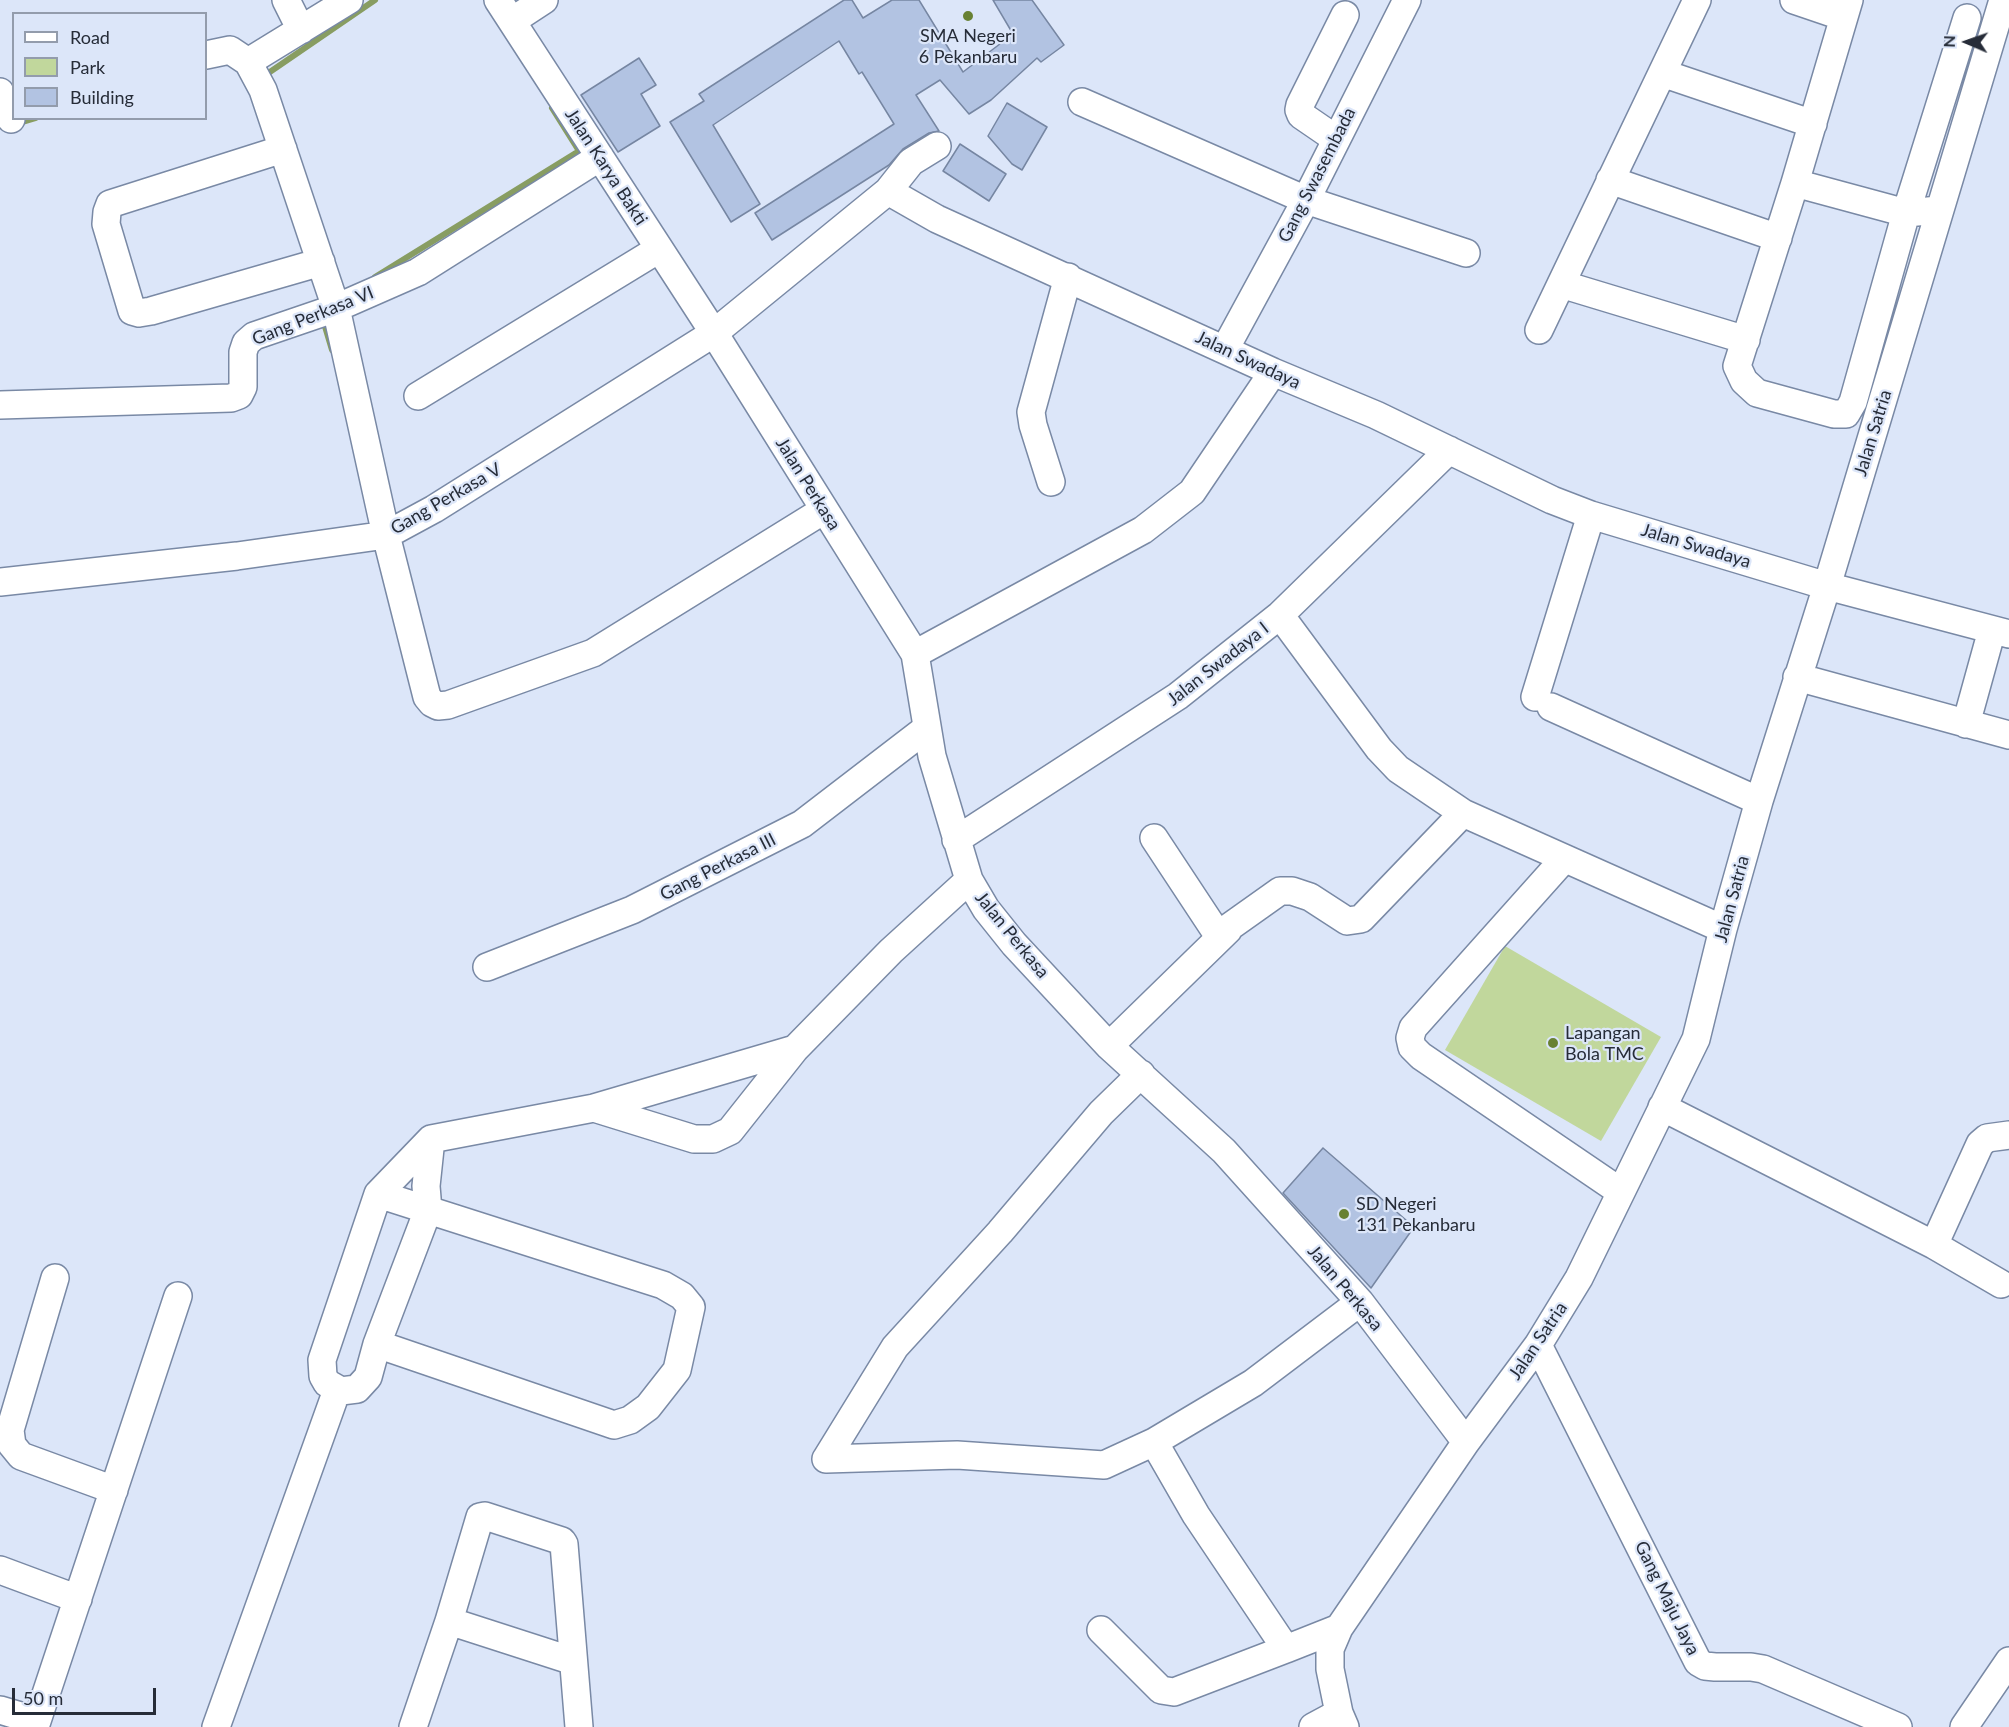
<!DOCTYPE html>
<html>
<head>
<meta charset="utf-8">
<style>
	body { margin:0 }
	#map { position:relative; width:2009px; height:1727px; overflow:hidden; background:#dce6f9; font-family:Lato,sans-serif }
	canvas { display:block }
	.legend { position:absolute; left:12px; top:12px; width:195px; height:108px; box-sizing:border-box; background:#dce6f9; border:2px solid #939cac; margin:0; padding:8px 10px; list-style:none; font-size:18px; color:#262c38 }
	.legend li { display:flex; align-items:center; gap:12px; height:30px }
	.legend b { width:30px; border:2px solid #939cac }
	.north { position:absolute; left:1937px; top:12px; width:60px; height:60px; -webkit-text-stroke:4px #dce6f9; paint-order:stroke; rotate:272deg; font-size:16px; font-weight:700; line-height:24px; text-align:center; color:#262c38 }
	.north::after { content:''; display:block; margin:auto; width:21px; height:27px; background:#262c38; clip-path:polygon(50% 0,100% 100%,50% 72%,0 100%) }
	.scale { position:absolute; left:12px; top:1688px; width:144px; height:27px; box-sizing:border-box; border:3px solid #262c38; border-top:0; padding-left:8px; font-size:18px; line-height:21px; white-space:nowrap; color:#262c38; -webkit-text-stroke:4px #dce6f9; paint-order:stroke }
</style>
</head>
<body>
<div id="map">
<canvas width="2009" height="1727"></canvas>
<ul class="legend">
<li><b style="height:8px;background:#fff"></b>Road</li>
<li><b style="height:16px;background:#c1d79c"></b>Park</li>
<li><b style="height:16px;background:#b2c3e2"></b>Building</li>
</ul>
<div class="north">N</div>
<div class="scale">50 m</div>
</div>
<script>
const g = document.querySelector('canvas').getContext('2d');
g.lineJoin = 'round';
function fill(path, color) {
  g.fillStyle = color;
  g.fill(path, 'evenodd');
}
function poly(rows) {
  const path = new Path2D();
  for (const r of rows) {
    path.moveTo(r[0], r[1]);
    for (let i = 2; i < r.length; i += 2) path.lineTo(r[i], r[i + 1]);
  }
  return path;
}
function trace(path, color, width, dash) {
  g.strokeStyle = color;
  g.lineWidth = width;
  g.lineCap = dash ? 'butt' : 'round';
  g.setLineDash(dash || []);
  g.stroke(path);
}
function write(font, color, halo, rows, align = 'center') {
  g.font = font + ' Lato,sans-serif';
  g.lineWidth = 4.5;
  g.setLineDash([]);
  g.textBaseline = 'middle';
  g.strokeStyle = halo;
  g.fillStyle = color;
  for (const [text, x, y, turn = 0] of rows) {
    g.save();
    g.translate(x, y);
    g.rotate((+turn || 0) * Math.PI / 180);
    g.textAlign = isNaN(turn) ? turn : align;
    if (halo) g.strokeText(text, 0, 0);
    g.fillText(text, 0, 0);
    g.restore();
  }
}
fill(poly([
	[1505,946,1661,1037,1601,1141,1445,1050]
]), '#c1d79c');
trace(poly([
	[264,76,375,0],
	[16,124,36,118],
	[375,277,579,151,552,108],
	[323,320,332,350]
]), '#889d62', 6);
const building = poly([
	[844,0,852,0,863,18,892,0,919,0,963,72,1013,34,993,0,1032,0,1064,45,1041,62,1037,58,991,100,969,114,940,80,916,95,939,131,929,133,903,149,889,165,772,240,755,213,894,124,862,72,859,74,839,41,713,125,760,204,731,222,670,122,704,101,699,94,844,0],
	[639,58,656,85,641,94,660,126,618,152,581,95,639,58],
	[1007,103,1047,127,1022,170,1012,164,988,136,1007,103],
	[960,144,1006,174,989,201,943,171,960,144],
	[1323,1148,1414,1227,1371,1288,1283,1193,1323,1148]
]);
fill(building, '#b2c3e2');
trace(building, '#7686a2', 1.5);
const minor = poly([
	[286,0,301,30],
	[498,0,714,333,915,654,932,756,969,880,986,909,1014,944,1109,1046,1224,1151,1360,1302,1466,1442],
	[1794,0,1844,17],
	[512,21,544,0],
	[206,55,230,50,248,62,263,90,336,308,386,535,427,697,432,703,438,706,448,705,593,653,824,510],
	[248,62,349,0],
	[1662,73,1813,124],
	[0,92,11,119],
	[1082,102,1306,200,1466,253],
	[1336,139,1301,115,1299,110,1300,105,1345,15],
	[283,149,110,204,107,212,106,224,132,311,139,313,151,311,321,262],
	[1610,180,1778,238],
	[1795,183,1849,0],
	[888,191,911,162,937,146],
	[1939,210,1906,213,1795,183,1737,366,1744,381,1757,393,1834,414,1846,414,1853,402,1906,213,1967,18],
	[1561,284,1746,340],
	[1539,330,1697,0],
	[1225,349,1306,200,1407,0],
	[418,396,659,249],
	[0,405,231,398,239,395,243,387,243,352,246,343,254,336,336,308,418,272,600,157],
	[1051,482,1033,425,1031,412,1068,277],
	[0,582,237,556,386,535,434,509,714,333,888,191,937,219,1273,372,1376,415,1552,500,1591,515,1827,586,2009,634],
	[1280,615,1379,749,1398,769,1463,813,1723,929],
	[915,654,1143,530,1192,492,1273,372],
	[1797,677,2009,735],
	[1535,697,1591,515],
	[1551,707,1759,801],
	[1966,724,1992,630],
	[1154,838,1218,935,1280,891,1292,891,1310,897,1347,921,1361,919,1463,813],
	[956,840,1178,696,1280,615,1449,450],
	[1564,859,1413,1028,1410,1038,1412,1047,1421,1056,1621,1192],
	[487,967,632,910,802,824,927,728],
	[1109,1046,1228,930],
	[1662,1107,1934,1245,2001,1284],
	[594,1108,694,1139,713,1139,730,1131,795,1049,891,951,969,880],
	[431,1139,426,1186,428,1210,377,1344,368,1377,357,1389,341,1391,327,1383,323,1376,322,1360,378,1194,431,1139,594,1108,795,1049],
	[1934,1245,1980,1144,1987,1138,2009,1135],
	[55,1278,10,1430,12,1445,21,1456,114,1490],
	[377,1344,614,1425,630,1420,648,1407,677,1370,691,1307,682,1296,663,1285,378,1194],
	[1538,1345,1698,1662,1705,1666,1715,1667,1751,1667,1763,1669,1898,1727],
	[1154,1442,1196,1515,1286,1649,1339,1628],
	[826,1459,957,1455,1104,1465,1154,1442,1253,1383,1360,1302],
	[826,1459,895,1347,1000,1232,1101,1113,1141,1074],
	[0,1570,78,1599],
	[449,1621,573,1661],
	[1101,1630,1161,1690,1174,1692,1286,1649],
	[0,1710,37,1721],
	[35,1727,178,1296],
	[216,1727,337,1390],
	[413,1727,449,1621,480,1517,485,1516,562,1541,564,1544,579,1727],
	[1313,1727,1339,1713],
	[1345,1727,1339,1713,1330,1669,1330,1649,1339,1628,1466,1442,1538,1345,1579,1278,1696,1039,1723,929,1759,801,1827,586,2003,0],
	[1964,1727,2009,1661]
]);
trace(minor, '#7989a5', 30);
trace(minor, '#fff', 27);
for (const [x, y, r, color] of [
	[968,16,6,"#688133"],
	[1553,1043,6,"#688133"],
	[1344,1214,6,"#688133"]
]) {
  const dot = new Path2D();
  dot.arc(x, y, r, 0, 2 * Math.PI);
  g.fillStyle = color;
  g.fill(dot);
  trace(dot, '#dce6f9', 2);
}
write('18px', '#262c38', '#dce6f9', [
	["SMA Negeri",968,36,"center"],
	["6 Pekanbaru",968,57,"center"],
	["Lapangan",1565,1033],
	["Bola TMC",1565,1054],
	["SD Negeri",1356,1204],
	["131 Pekanbaru",1356,1225]
], 'left');
write('18px', '#262c38', '#dce6f9', [
	["Jalan Karya Bakti",606,167,57],
	["Gang Swasembada",1317,175,-63],
	["Gang Perkasa VI",313,316,-22],
	["Jalan Swadaya",1248,360,25],
	["Jalan Satria",1873,433,-73],
	["Jalan Perkasa",808,484,58],
	["Gang Perkasa V",446,499,-30],
	["Jalan Swadaya",1696,546,17],
	["Jalan Swadaya I",1218,664,-38],
	["Gang Perkasa III",718,867,-27],
	["Jalan Satria",1732,899,-75],
	["Jalan Perkasa",1012,935,51],
	["Jalan Perkasa",1345,1288,50],
	["Jalan Satria",1538,1341,-56],
	["Gang Maju Jaya",1667,1598,64]
]);
</script>
</body>
</html>
